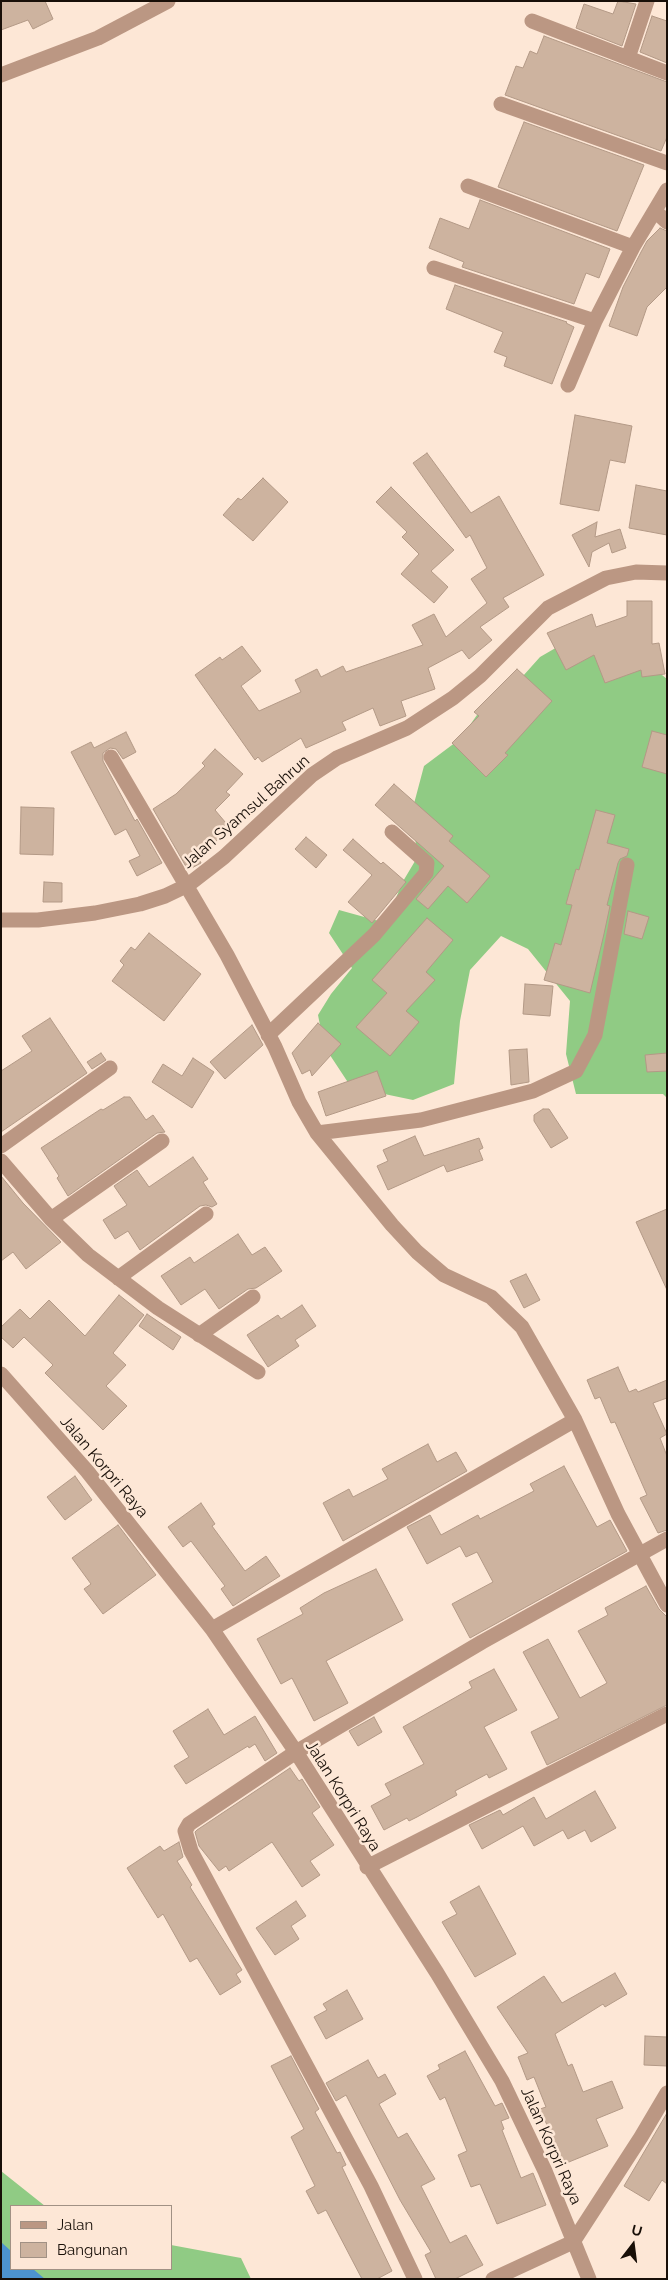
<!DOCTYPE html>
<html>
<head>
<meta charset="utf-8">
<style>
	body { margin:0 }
	#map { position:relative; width:668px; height:2280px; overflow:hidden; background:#fde7d6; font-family:Raleway,sans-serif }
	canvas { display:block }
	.frame { position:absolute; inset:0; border:2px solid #180f08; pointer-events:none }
	.legend { position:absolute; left:10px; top:2205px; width:162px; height:65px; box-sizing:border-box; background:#fde7d6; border:1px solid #a19184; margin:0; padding:6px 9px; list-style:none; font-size:15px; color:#180f08 }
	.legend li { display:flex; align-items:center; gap:10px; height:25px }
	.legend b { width:25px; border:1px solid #a19184 }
	.north { position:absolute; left:608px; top:2220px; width:50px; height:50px; -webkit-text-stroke:4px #fde7d6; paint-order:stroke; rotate:15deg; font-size:14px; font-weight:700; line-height:20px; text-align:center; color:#180f08 }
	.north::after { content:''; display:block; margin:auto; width:18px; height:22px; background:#180f08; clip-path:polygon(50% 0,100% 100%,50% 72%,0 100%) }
</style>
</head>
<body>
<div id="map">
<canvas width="668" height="2280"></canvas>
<div class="frame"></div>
<ul class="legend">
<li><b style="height:6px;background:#bb9783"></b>Jalan</li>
<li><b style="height:14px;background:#cdb39f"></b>Bangunan</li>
</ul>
<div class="north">U</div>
</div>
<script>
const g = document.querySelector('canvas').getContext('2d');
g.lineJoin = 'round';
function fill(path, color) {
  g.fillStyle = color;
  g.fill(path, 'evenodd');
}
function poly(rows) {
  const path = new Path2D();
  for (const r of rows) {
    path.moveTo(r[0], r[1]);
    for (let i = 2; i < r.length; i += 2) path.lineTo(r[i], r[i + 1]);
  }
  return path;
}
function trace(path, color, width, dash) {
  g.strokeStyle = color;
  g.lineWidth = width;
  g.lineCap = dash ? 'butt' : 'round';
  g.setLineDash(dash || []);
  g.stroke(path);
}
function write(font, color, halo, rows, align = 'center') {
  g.font = font + ' Raleway,sans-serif';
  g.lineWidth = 5;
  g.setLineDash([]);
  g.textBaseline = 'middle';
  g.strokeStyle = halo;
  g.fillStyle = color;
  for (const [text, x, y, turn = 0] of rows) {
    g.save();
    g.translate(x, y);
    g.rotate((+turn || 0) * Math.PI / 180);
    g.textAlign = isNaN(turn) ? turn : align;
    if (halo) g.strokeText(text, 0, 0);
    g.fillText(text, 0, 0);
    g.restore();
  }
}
fill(poly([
	[578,635,637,655,667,679,667,1098,663,1094,576,1094,566,1054,570,1001,528,949,501,936,470,970,460,1021,454,1084,413,1100,351,1087,324,1046,318,1015,331,994,352,968,329,933,339,910,386,923,402,883,418,856,411,815,424,766,460,739,477,715,514,686,540,657],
	[1,2171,45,2206,11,2206,11,2269,171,2269,171,2245,241,2258,251,2279,1,2279]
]), '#90cb84');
fill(poly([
	[1,2242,11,2251,11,2269,33,2269,45,2279,1,2279]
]), '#4d93cf');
const building = poly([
	[1,1,45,1,53,19,33,29,28,20,1,30,1,1],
	[618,1,636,4,622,46,576,28,584,4,613,14,618,1],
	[652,16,667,21,667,63,640,52,652,16],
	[544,36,667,82,667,137,661,151,505,95,516,66,523,68,530,51,537,54,544,36],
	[524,122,644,165,617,231,498,187,524,122],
	[480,200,610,249,599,278,586,273,574,304,462,267,464,262,429,248,440,218,469,229,480,200],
	[660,228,667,231,667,287,647,307,637,336,609,326,623,287,641,252,647,241,660,228],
	[455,285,567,322,566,323,574,327,552,384,504,366,507,357,494,352,503,332,446,309,455,285],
	[575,415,632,426,625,463,610,460,599,511,560,504,575,415],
	[427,453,471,513,499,496,544,575,503,598,509,607,480,627,492,640,469,659,462,650,428,668,435,689,401,701,406,716,380,726,373,708,342,722,346,730,306,748,301,738,262,762,258,757,255,760,195,675,220,657,222,660,242,646,261,671,241,686,259,711,301,692,295,680,317,669,321,677,343,666,346,672,423,645,412,625,434,614,446,637,487,603,471,579,487,568,470,535,466,538,413,463,427,453],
	[263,478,288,502,253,541,223,515,238,498,241,500,263,478],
	[636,485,667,491,667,535,629,528,636,485],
	[391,487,454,550,431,571,448,587,434,603,401,574,419,554,402,537,407,532,376,502,391,487],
	[597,522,595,537,620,529,626,548,612,553,609,543,592,552,589,567,572,535,597,522],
	[627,601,652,601,652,644,659,643,665,674,642,677,641,670,605,683,594,655,566,670,547,633,592,614,596,627,627,616,627,601],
	[517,669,552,701,505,753,508,755,486,777,452,743,479,716,474,712,517,669],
	[652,731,667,735,667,774,642,767,652,731],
	[126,732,136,752,123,759,116,749,110,748,103,753,103,761,135,821,137,819,162,863,137,876,129,861,140,856,126,829,115,835,71,752,91,742,94,748,126,732],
	[215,749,243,774,226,792,230,795,215,810,231,829,198,856,201,863,188,870,153,809,176,794,205,766,202,763,215,749],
	[394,784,453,836,449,841,490,876,467,903,448,886,428,909,416,899,444,866,375,805,394,784],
	[21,807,54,808,53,855,20,854,21,807],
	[596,810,615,815,607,843,629,849,627,856,620,859,618,863,607,905,610,906,604,934,590,993,544,980,555,943,561,945,572,905,566,904,576,869,579,870,596,810],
	[306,837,327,855,316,868,295,849,306,837],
	[353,839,381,864,383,862,406,882,372,923,348,902,372,875,343,850,353,839],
	[44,882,62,883,62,902,43,902,44,882],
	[628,911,649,917,642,939,624,934,628,911],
	[427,918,453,940,426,972,435,980,406,1011,419,1022,390,1056,356,1027,387,993,372,980,427,918],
	[149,933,201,974,164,1021,112,981,124,965,120,961,131,947,135,950,149,933],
	[525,984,553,986,550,1016,523,1014,525,984],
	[50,1018,87,1073,1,1132,1,1071,32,1051,22,1036,50,1018],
	[318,1023,341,1044,312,1076,310,1070,302,1074,292,1053,318,1023],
	[252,1025,263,1045,225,1079,210,1062,252,1025],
	[527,1049,529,1082,511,1085,509,1050,527,1049],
	[101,1053,106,1060,92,1069,87,1062,101,1053],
	[667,1053,667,1071,647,1072,645,1055,667,1053],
	[193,1058,214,1072,192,1108,152,1082,163,1064,182,1076,193,1058],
	[377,1071,386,1096,326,1116,318,1092,377,1071],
	[124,1097,130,1097,146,1120,153,1115,165,1132,157,1133,68,1196,57,1178,59,1176,41,1148,101,1109,103,1110,124,1097],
	[543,1109,549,1109,568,1138,551,1148,534,1121,534,1115,543,1109],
	[415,1136,424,1156,479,1138,483,1148,479,1150,483,1160,447,1172,444,1165,388,1190,377,1166,388,1161,383,1150,415,1136],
	[193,1157,208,1179,203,1182,217,1204,212,1207,206,1205,200,1206,140,1250,128,1231,115,1239,103,1220,127,1205,114,1186,137,1170,149,1187,193,1157],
	[1,1176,23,1203,61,1242,26,1269,13,1252,1,1261,1,1176],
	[667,1209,667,1290,636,1222,667,1209],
	[238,1234,252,1255,265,1247,282,1271,256,1288,248,1289,219,1309,205,1289,181,1305,161,1276,190,1257,194,1263,238,1234],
	[526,1274,540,1300,524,1308,510,1281,526,1274],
	[119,1295,144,1315,113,1353,126,1365,106,1386,127,1406,103,1430,45,1373,53,1365,24,1337,13,1348,1,1337,1,1327,20,1309,30,1319,49,1300,85,1336,119,1295],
	[302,1305,316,1326,295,1340,299,1346,268,1367,247,1335,278,1315,281,1319,302,1305],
	[147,1314,181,1337,173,1350,139,1326,147,1314],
	[618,1367,629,1392,636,1389,638,1392,667,1380,667,1398,653,1403,667,1434,660,1438,667,1456,667,1530,658,1533,640,1498,647,1495,615,1422,611,1423,600,1397,595,1399,587,1380,618,1367],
	[428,1444,437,1462,456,1452,467,1471,343,1541,323,1503,349,1489,353,1497,388,1479,382,1469,428,1444],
	[564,1466,597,1527,610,1520,627,1551,470,1638,452,1604,493,1582,477,1552,466,1557,460,1546,427,1564,407,1527,430,1515,441,1535,478,1515,480,1519,534,1491,530,1484,564,1466],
	[75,1476,92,1500,65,1520,47,1497,75,1476],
	[201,1503,215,1524,212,1526,245,1571,266,1556,280,1576,233,1606,221,1589,225,1586,191,1541,183,1547,168,1527,201,1503],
	[118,1525,156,1575,103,1614,84,1589,91,1584,72,1558,118,1525],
	[376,1569,403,1620,326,1661,348,1703,314,1721,292,1678,281,1684,257,1639,303,1614,300,1608,324,1593,376,1569],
	[646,1586,659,1609,667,1617,667,1705,547,1765,531,1732,559,1718,523,1652,548,1639,580,1698,607,1683,578,1631,608,1615,605,1608,646,1586],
	[494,1669,517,1710,484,1727,507,1769,489,1778,487,1774,455,1791,457,1795,417,1817,409,1821,407,1818,384,1830,371,1806,391,1795,385,1784,424,1764,403,1727,472,1688,469,1682,494,1669],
	[208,1709,224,1735,255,1716,277,1753,265,1761,255,1744,249,1748,248,1746,186,1784,174,1766,189,1757,173,1731,208,1709],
	[374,1717,382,1732,358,1746,349,1731,374,1717],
	[290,1768,299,1781,302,1779,320,1807,312,1813,334,1845,310,1861,320,1875,302,1887,272,1842,229,1871,226,1866,219,1871,199,1846,195,1832,197,1830,290,1768],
	[595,1791,616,1828,591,1842,585,1830,568,1839,563,1830,534,1846,523,1826,482,1849,469,1825,500,1810,503,1815,534,1797,546,1819,595,1791],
	[179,1842,183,1857,177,1861,192,1885,190,1887,242,1970,236,1974,241,1982,220,1995,197,1958,190,1962,163,1914,158,1918,127,1868,160,1846,164,1851,179,1842],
	[479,1886,516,1954,475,1977,442,1922,457,1914,450,1902,479,1886],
	[296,1901,306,1916,291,1926,299,1939,275,1955,256,1928,296,1901],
	[615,1973,627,1994,605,2007,603,2004,555,2034,568,2066,572,2064,583,2092,612,2081,623,2108,596,2119,608,2146,564,2164,540,2109,546,2107,534,2077,527,2080,518,2057,528,2053,497,2007,544,1976,562,2003,615,1973],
	[347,1990,363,2019,326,2039,314,2017,327,2010,323,2004,347,1990],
	[645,2036,667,2037,667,2066,644,2065,645,2036],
	[465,2051,495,2106,502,2103,509,2118,501,2121,504,2129,502,2130,521,2178,533,2173,546,2205,497,2224,480,2184,471,2187,458,2155,467,2151,445,2097,440,2100,427,2076,440,2069,438,2065,465,2051],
	[291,2056,319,2109,315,2112,337,2153,340,2152,346,2165,342,2167,392,2271,377,2279,362,2279,326,2210,318,2214,306,2191,315,2186,291,2137,304,2129,271,2066,291,2056],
	[368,2060,378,2078,385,2074,396,2094,379,2104,398,2138,407,2133,435,2179,421,2186,450,2243,466,2235,483,2265,455,2279,436,2279,425,2255,431,2252,400,2200,346,2095,336,2101,326,2083,368,2060],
	[667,2113,667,2184,662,2180,649,2201,624,2186,667,2113]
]);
fill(building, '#cdb39f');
trace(building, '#b39986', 1);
trace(poly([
	[532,21,667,73],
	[628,58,647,1],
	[1,75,98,38,168,1],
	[501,104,667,163],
	[468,186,633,247],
	[655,211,667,222],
	[434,268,595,321],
	[568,385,595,321,633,247,667,190],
	[111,757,227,955,275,1047,299,1102,317,1133,392,1225,417,1252,444,1275,491,1297,522,1327,575,1420,618,1514,667,1605],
	[1,920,38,920,95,913,140,904,165,896,188,885,224,857,312,775,337,758,407,728,453,698,480,676,548,608,606,578,636,572,667,573],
	[268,1035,374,935,426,873,427,863,392,832],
	[317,1133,421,1120,533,1091,576,1071,595,1035,627,865],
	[1,1146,110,1068],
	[1,1161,51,1219,88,1255,158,1308,258,1372],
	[51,1219,162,1141],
	[118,1278,206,1214],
	[199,1335,253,1297],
	[1,1374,87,1471,212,1629,296,1752,437,1973,502,2081,545,2171,589,2279],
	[212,1629,575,1420],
	[367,1867,667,1714],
	[415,2279,371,2186,191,1851,185,1831,189,1824,296,1752,482,1642,667,1539],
	[493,2279,573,2242,641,2137,667,2093]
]), '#bb9783', 15);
write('16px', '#180f08', '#fde7d6', [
	["Jalan Syamsul Bahrun",246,812,-41],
	["Jalan Korpri Raya",104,1467,50],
	["Jalan Korpri Raya",343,1796,58],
	["Jalan Korpri Raya",551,2146,66]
]);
</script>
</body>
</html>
